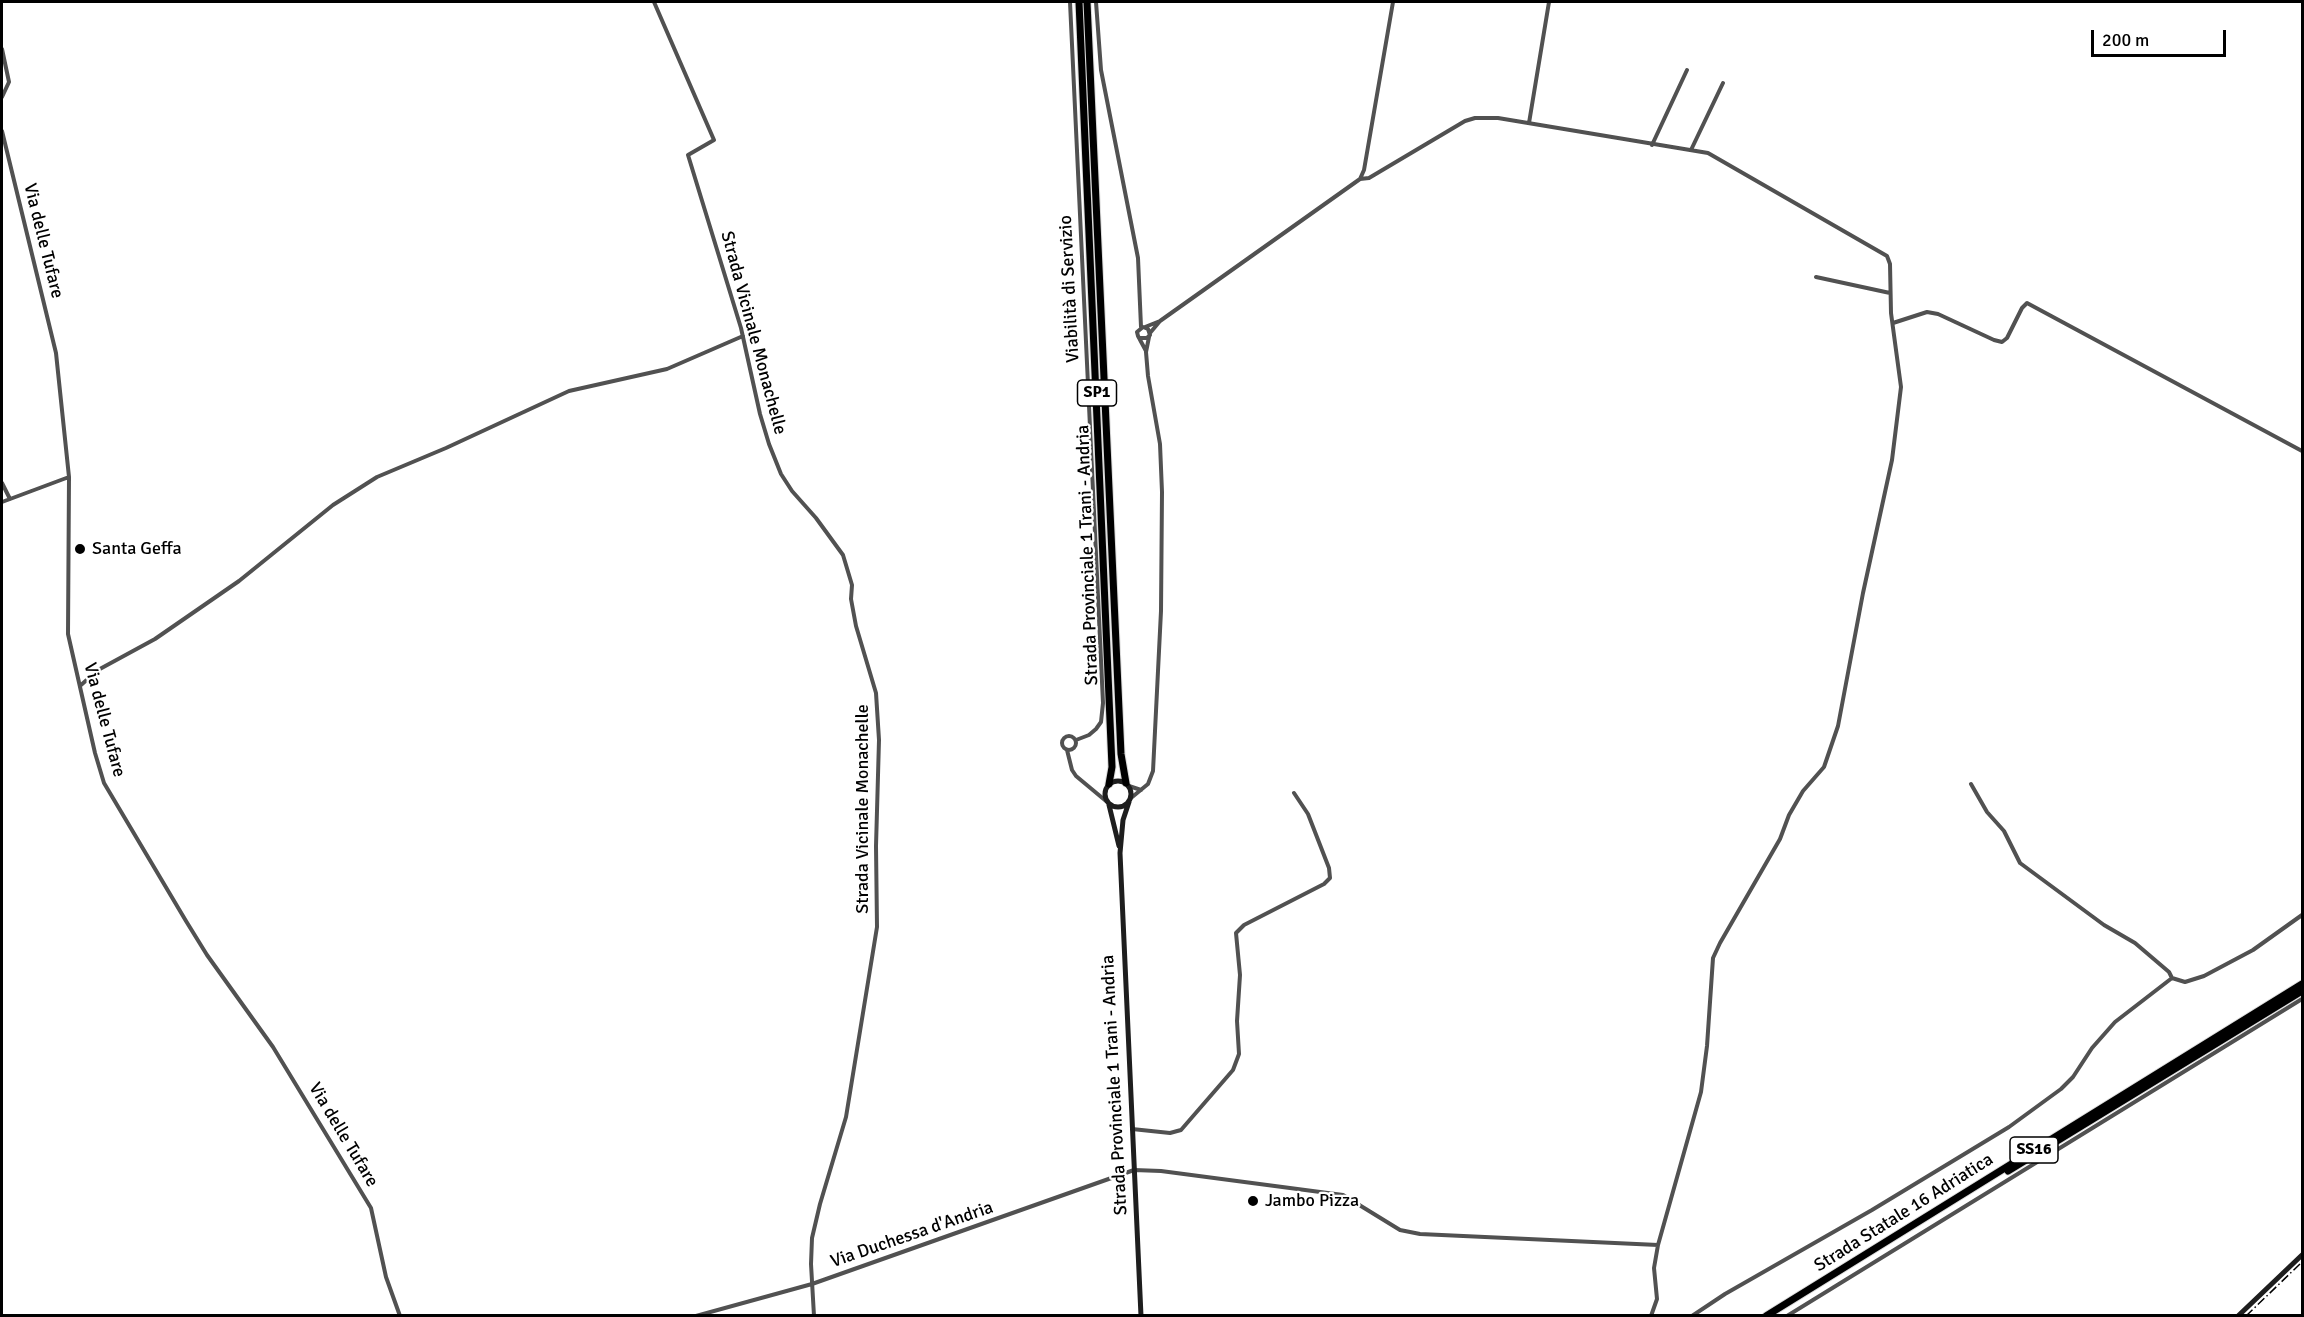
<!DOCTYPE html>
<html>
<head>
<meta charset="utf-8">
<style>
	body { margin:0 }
	#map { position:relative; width:2304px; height:1317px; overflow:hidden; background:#fff; font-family:Signika,sans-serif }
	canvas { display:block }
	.frame { position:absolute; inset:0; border:3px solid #000; pointer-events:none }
	.scale { position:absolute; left:2091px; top:30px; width:135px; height:27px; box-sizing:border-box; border:3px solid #000; border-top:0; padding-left:8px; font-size:18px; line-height:21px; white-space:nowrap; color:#000; -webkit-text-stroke:4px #fff; paint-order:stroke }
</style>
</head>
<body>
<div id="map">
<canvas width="2304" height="1317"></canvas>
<div class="frame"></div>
<div class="scale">200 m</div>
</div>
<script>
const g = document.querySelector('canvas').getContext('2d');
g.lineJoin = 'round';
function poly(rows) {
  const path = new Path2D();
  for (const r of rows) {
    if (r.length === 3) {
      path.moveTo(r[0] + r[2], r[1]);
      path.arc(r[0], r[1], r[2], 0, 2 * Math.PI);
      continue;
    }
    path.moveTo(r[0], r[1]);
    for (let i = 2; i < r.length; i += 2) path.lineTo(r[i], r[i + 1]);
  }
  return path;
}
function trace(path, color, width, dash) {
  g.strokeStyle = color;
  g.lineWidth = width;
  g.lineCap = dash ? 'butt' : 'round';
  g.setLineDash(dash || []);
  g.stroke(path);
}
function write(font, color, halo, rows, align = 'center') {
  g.font = font + ' Signika,sans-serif';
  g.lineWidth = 4.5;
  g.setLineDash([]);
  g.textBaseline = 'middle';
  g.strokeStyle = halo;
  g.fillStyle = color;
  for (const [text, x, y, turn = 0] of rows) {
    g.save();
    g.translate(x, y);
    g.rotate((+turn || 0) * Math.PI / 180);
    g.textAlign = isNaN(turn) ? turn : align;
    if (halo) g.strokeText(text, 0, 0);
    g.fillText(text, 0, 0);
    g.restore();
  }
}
const highway = poly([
	[1079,2,1112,767,1109,784],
	[1087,2,1121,754,1126,783],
	[2008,1171,2302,991],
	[1766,1316,2302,984]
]);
trace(highway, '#dbdbdb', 9);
trace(poly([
	[654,2,714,140,688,155,741,328,760,414,769,444,781,474,792,491,816,518,843,555,852,585,851,599,856,626,876,693,879,740,876,846,877,927,846,1117,820,1204,812,1238,811,1264,814,1316],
	[1070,2,1103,703,1101,722,1096,729,1089,735,1076,740],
	[1096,2,1101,70,1138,258,1141,327],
	[2,49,9,82,2,97],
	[1529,123,1549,2],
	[2,131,56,353,69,477,68,634,95,753,104,783,186,921,207,955,273,1047,371,1208,386,1277,400,1316],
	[1652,145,1687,70],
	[1691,150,1723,83],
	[1360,179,1369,178,1465,121,1475,118,1498,118,1708,153,1887,256,1890,264,1891,313,1901,387,1892,460,1863,593,1838,726,1824,767,1803,791,1789,815,1780,839,1720,943,1713,958,1707,1046,1701,1092,1658,1245,1654,1268,1657,1299,1651,1316],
	[1816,277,1890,293],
	[1893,323,1927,312,1938,314,1994,340,2002,342,2007,338,2022,308,2027,303,2302,451],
	[1145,327,1160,321,1360,179,1364,170,1393,2],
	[1150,333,1160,321],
	[1139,338,1147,338,1150,335,1148,329,1143,327,1137,332,1138,336,1146,351],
	[2,483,10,499],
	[2,502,69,477],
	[81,685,98,670,155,639,239,581,333,505,377,477,446,448,569,391,667,369,743,336],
	[1069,743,7],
	[1067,750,1072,770,1076,776,1106,801],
	[1971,784,1987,812,2004,831,2020,863,2104,925,2135,943,2169,972,2172,978],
	[1129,786,1141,790],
	[1131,798,1148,784,1153,771,1161,611,1162,492,1160,444,1148,376,1146,352,1149,337],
	[1132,1129,1170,1133,1181,1130,1233,1070,1239,1054,1237,1021,1240,975,1236,933,1244,925,1324,884,1330,878,1329,868,1308,814,1294,793],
	[696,1316,812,1284,1134,1170,1161,1171,1343,1195,1400,1230,1420,1234,1658,1245],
	[1692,1316,1725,1294,1872,1210,2009,1127,2061,1089,2073,1077,2092,1048,2115,1022,2172,978,2185,982,2204,976,2253,950,2302,915],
	[1787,1316,2302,999]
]), '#515151', 4);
trace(poly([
	[1118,794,13],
	[1129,802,1123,820,1120,853,1141,1316],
	[1109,805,1119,846],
	[2238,1316,2302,1255]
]), '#1e1e1e', 5);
trace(highway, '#000', 7);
trace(poly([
	[2246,1316,2302,1262]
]), '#000', 1.5, [9, 3, 1.5, 3]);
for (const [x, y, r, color] of [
	[80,549,6,"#000"],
	[1253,1201,6,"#000"]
]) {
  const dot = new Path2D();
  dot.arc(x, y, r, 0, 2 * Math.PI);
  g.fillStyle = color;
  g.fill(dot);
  trace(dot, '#fff', 2);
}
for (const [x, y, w] of [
	[1097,393,39],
	[2034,1150,48]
]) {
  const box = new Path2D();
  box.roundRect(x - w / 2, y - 13, w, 26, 4.5);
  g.fillStyle = '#fff';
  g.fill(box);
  trace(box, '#000', 1.5);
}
write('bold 16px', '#000', null, [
	["SP1",1097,393],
	["SS16",2034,1150]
]);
write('18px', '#000', '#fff', [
	["Via delle Tufare",43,241,76],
	["Viabilità di Servizio",1070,289,-93],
	["Strada Vicinale Monachelle",753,333,75],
	["Strada Provinciale 1 Trani - Andria",1088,555,-92],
	["Via delle Tufare",104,720,75],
	["Strada Vicinale Monachelle",863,809,-90],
	["Strada Provinciale 1 Trani - Andria",1115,1085,-93],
	["Via delle Tufare",343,1135,59],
	["Strada Statale 16 Adriatica",1904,1213,-32],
	["Via Duchessa d'Andria",912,1235,-19]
]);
write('18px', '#000', '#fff', [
	["Santa Geffa",92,549],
	["Jambo Pizza",1265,1201]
], 'left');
</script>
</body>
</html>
